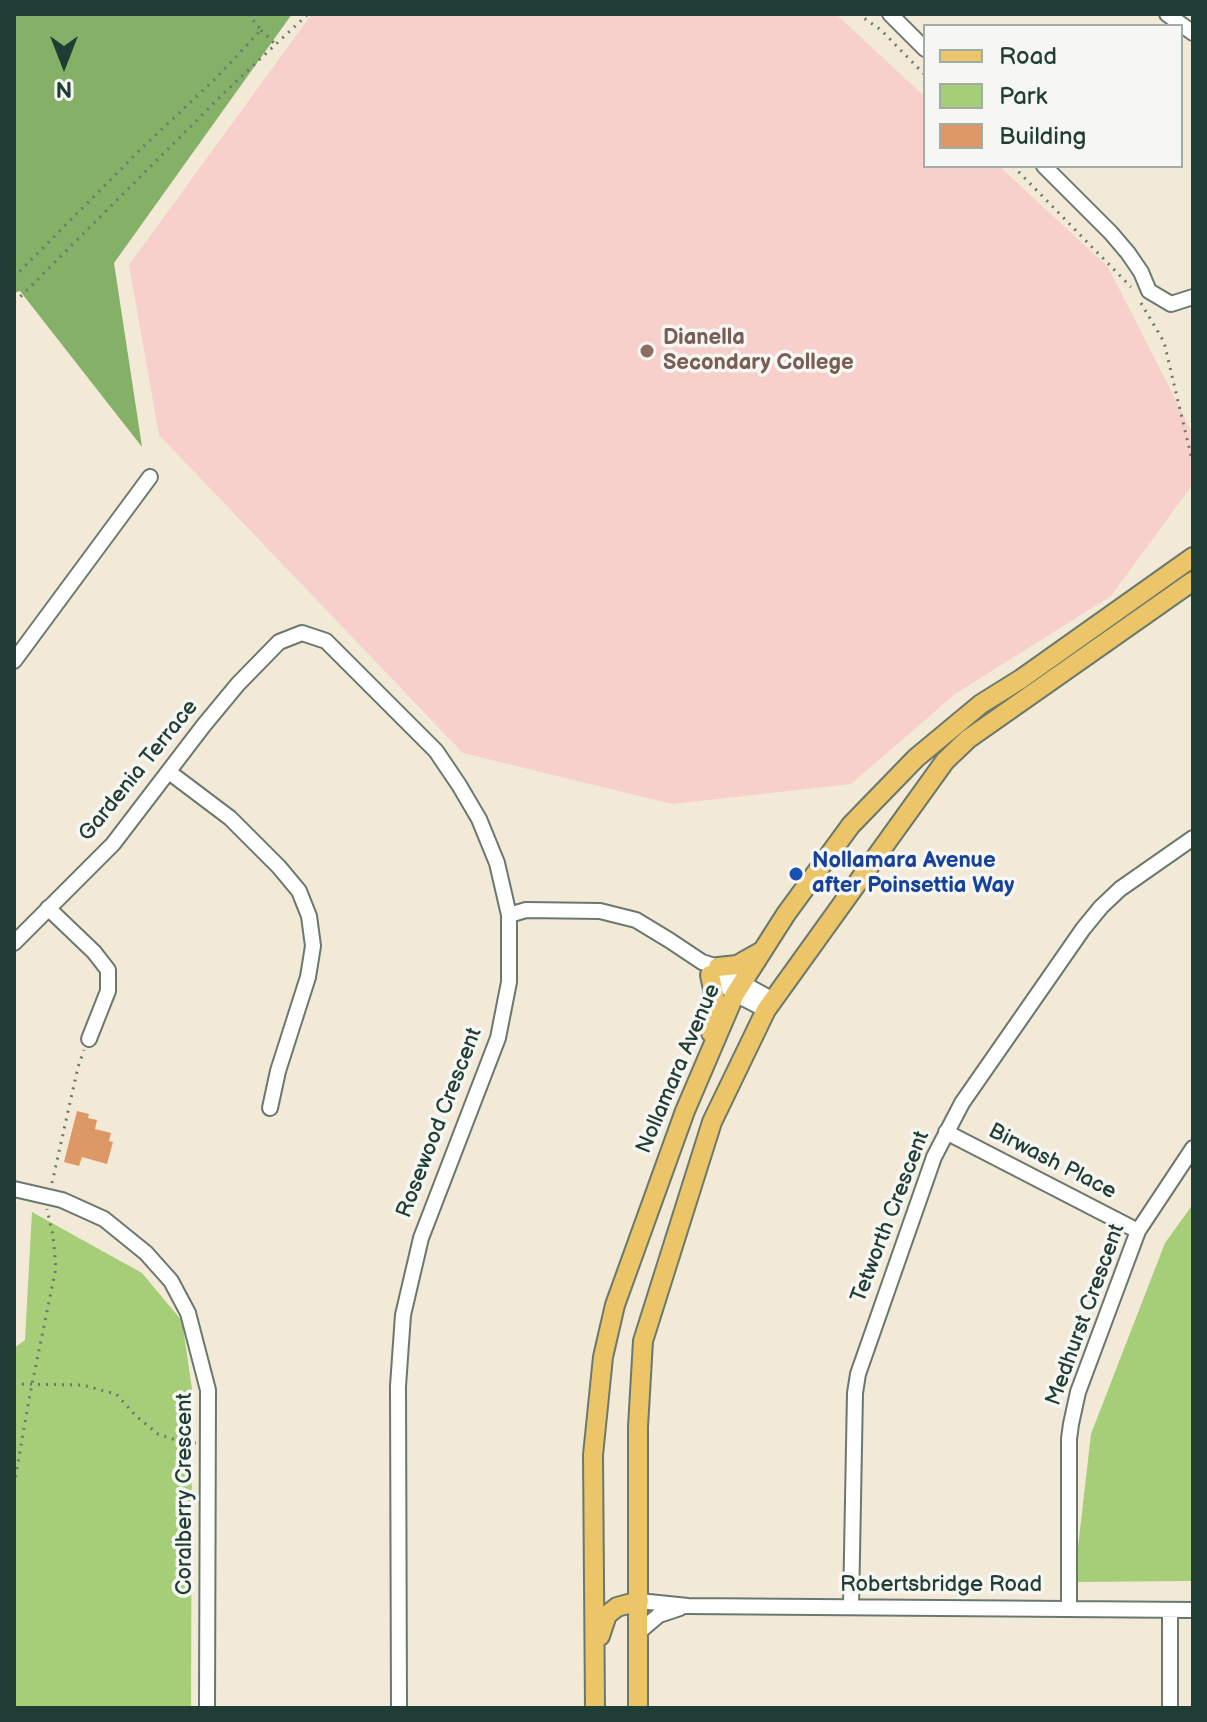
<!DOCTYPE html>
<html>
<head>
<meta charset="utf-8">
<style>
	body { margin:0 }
	#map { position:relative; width:1207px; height:1722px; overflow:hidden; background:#f2e9d6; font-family:"Balsamiq Sans",sans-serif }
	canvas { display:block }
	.frame { position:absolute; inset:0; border:16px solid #1f3d34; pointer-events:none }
	.legend { position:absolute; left:923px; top:24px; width:260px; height:144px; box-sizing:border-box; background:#f6f6f2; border:2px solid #a0aca6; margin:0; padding:10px 14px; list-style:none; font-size:24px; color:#1f3d34 }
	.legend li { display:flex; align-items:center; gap:16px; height:40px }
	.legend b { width:40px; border:2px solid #a0aca6 }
	.north { position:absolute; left:24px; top:24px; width:80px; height:80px; -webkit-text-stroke:6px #f6f6f2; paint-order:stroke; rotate:180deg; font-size:22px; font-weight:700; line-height:32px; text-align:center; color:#1f3d34 }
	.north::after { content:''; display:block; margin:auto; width:28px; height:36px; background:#1f3d34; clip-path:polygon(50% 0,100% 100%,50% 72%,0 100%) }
</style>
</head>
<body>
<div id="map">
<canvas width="1207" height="1722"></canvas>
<div class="frame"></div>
<ul class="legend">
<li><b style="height:10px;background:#edc569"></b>Road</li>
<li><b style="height:22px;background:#a6cd77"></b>Park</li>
<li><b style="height:22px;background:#dc9867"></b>Building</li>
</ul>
<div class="north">N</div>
</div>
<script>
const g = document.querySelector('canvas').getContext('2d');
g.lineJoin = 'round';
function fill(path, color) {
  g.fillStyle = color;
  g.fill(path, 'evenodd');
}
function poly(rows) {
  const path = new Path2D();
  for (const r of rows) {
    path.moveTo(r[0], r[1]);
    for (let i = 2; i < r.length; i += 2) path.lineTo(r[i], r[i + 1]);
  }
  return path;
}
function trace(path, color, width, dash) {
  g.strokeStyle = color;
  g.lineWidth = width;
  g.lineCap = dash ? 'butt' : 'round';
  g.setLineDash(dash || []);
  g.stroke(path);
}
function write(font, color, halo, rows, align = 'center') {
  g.font = font + ' "Balsamiq Sans",sans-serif';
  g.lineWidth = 7;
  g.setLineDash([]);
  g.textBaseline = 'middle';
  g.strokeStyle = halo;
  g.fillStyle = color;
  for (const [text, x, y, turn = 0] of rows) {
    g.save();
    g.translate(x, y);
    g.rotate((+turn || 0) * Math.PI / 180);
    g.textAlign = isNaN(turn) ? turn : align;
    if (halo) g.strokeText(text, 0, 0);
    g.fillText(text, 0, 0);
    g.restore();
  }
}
fill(poly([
	[478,14,836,14,925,97,925,166,999,166,1108,267,1193,434,1193,484,1111,596,955,694,851,784,672,804,463,753,159,435,129,265,311,15]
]), '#f7d0cc');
fill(poly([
	[1193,1204,1193,1581,1074,1582,1091,1434,1165,1243],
	[32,1212,142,1273,182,1321,192,1389,191,1708,14,1708,14,1348,25,1340]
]), '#a6cd77');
fill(poly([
	[14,14,292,14,114,263,142,447,20,291,14,293]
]), '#84b068');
fill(poly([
	[77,1111,89,1114,88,1118,97,1120,95,1129,111,1133,109,1141,113,1142,107,1164,82,1157,79,1166,64,1162]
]), '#dc9867');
const minor = poly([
	[890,14,925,49],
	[1167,14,1193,33],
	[1044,166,1111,233,1128,253,1141,272,1149,291,1171,304,1193,297],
	[14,661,150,477],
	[169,772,230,818,279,867,299,891,309,916,313,946,308,977,278,1071,270,1108],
	[48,908,94,952,108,970,108,991,89,1039],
	[509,915,526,910,600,911,636,920,669,940,702,962,718,967,742,983,773,1000],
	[14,943,113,844,204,725,238,684,279,642,302,633,326,641,436,751,459,785,479,819,497,863,509,915,509,982,498,1038,421,1238,403,1315,398,1386,399,1708],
	[709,973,735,994,766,1010],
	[946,1132,1138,1231],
	[14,1189,62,1200,104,1219,146,1253,171,1281,188,1313,208,1390,207,1708],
	[639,1601,688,1606,1193,1610],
	[851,1607,855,1393,858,1374,934,1157,962,1103,1083,929,1101,907,1120,889,1193,838],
	[1069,1607,1069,1439,1071,1424,1078,1392,1138,1231,1193,1148],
	[639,1632,659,1615,680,1608],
	[1170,1708,1170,1610]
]);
const major = poly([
	[718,967,737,965,760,952],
	[710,975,715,999,711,1033],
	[600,1636,607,1615,617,1607,639,1601],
	[595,1708,593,1455,603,1357,615,1305,685,1111,735,994,786,914,851,825,916,758,981,704,1021,679,1193,557],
	[638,1708,638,1427,643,1341,712,1122,766,1010,945,761,968,739,1193,581]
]);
trace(minor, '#69796d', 18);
trace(major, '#69796d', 22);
trace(poly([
	[858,14,881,30,925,75],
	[261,30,275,44],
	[1013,166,1131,287],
	[14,277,142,148,216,78,261,30,248,14],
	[14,301,17,300,225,92,308,14,329,14],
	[1141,303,1164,342,1193,464],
	[52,1183,78,1067,84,1050],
	[14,1384,82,1385,116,1394,136,1416,158,1434,185,1443,196,1443],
	[14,1485,31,1389,56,1268,53,1236,47,1209]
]), '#69796d', 3, [2, 6]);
trace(minor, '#fff', 14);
trace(major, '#edc569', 18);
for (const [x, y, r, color] of [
	[647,351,8,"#8d6e63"],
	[796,874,8,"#1a4fb4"]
]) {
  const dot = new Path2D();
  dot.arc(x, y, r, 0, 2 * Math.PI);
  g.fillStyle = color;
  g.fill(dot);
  trace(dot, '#f6f6f2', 3);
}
write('bold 22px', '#785e54', '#f6f6f2', [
	["Dianella",663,338],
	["Secondary College",663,363]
], 'left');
write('22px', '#1f3d34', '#f6f6f2', [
	["Gardenia Terrace",139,771,-51],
	["Nollamara Avenue",679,1069,-67],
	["Rosewood Crescent",440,1123,-69],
	["Birwash Place",1052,1162,27],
	["Tetworth Crescent",891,1217,-69],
	["Medhurst Crescent",1086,1315,-70],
	["Coralberry Crescent",185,1494,-90],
	["Robertsbridge Road",941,1585]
]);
write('bold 22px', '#164399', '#f6f6f2', [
	["Nollamara Avenue",812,861],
	["after Poinsettia Way",812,886]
], 'left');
</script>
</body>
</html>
